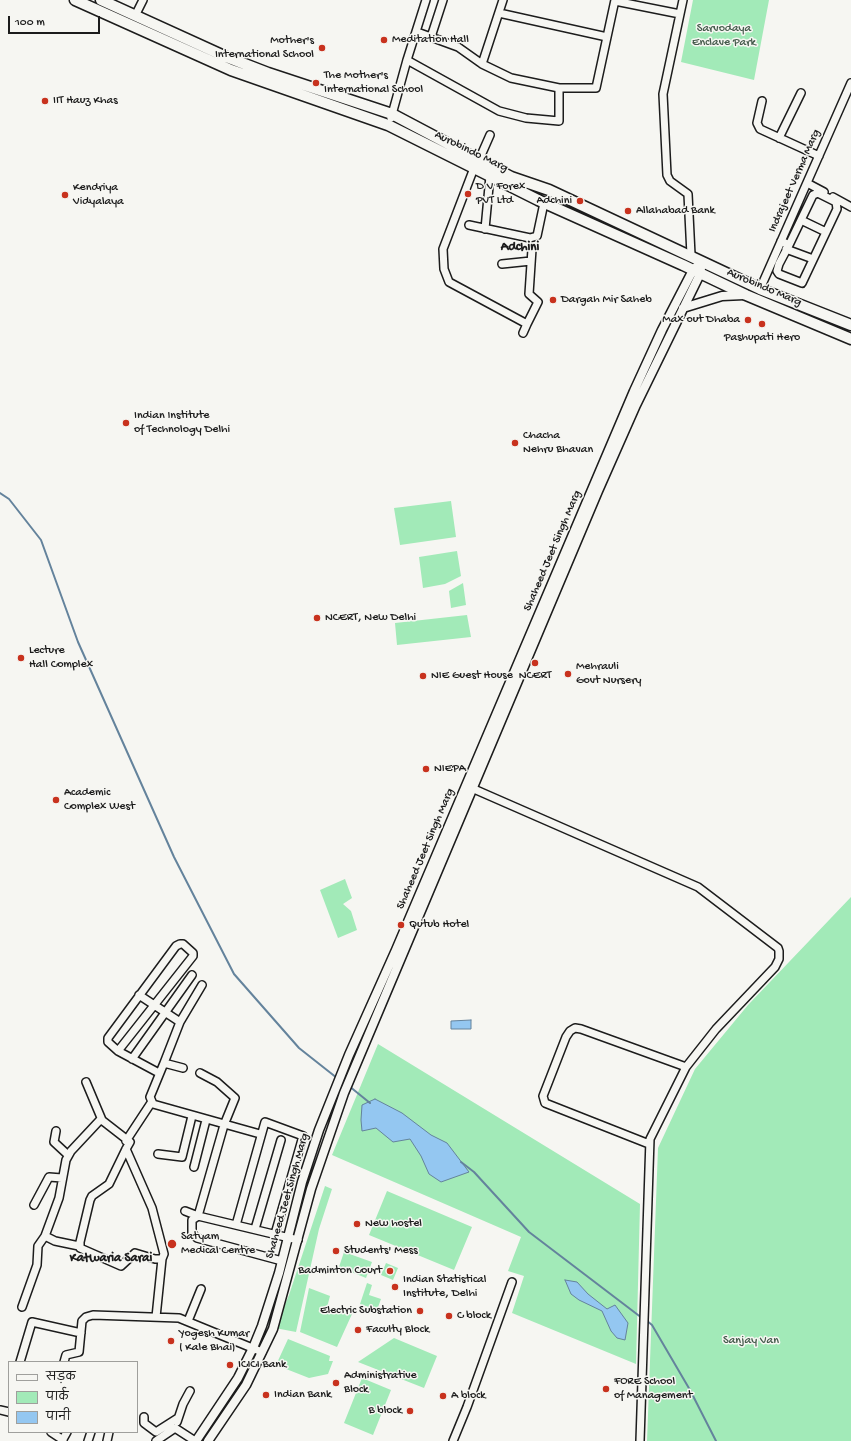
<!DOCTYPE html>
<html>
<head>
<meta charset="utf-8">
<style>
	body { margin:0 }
	#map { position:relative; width:851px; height:1441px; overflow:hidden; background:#f6f6f2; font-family:"Gochi Hand","Playpen Sans Deva",sans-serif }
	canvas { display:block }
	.legend { position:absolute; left:8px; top:1361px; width:130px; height:72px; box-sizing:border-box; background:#f6f6f2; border:1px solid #9f9f9c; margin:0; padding:5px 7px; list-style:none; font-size:12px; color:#1c1c1c }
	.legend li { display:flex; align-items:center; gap:8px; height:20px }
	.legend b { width:20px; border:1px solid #9f9f9c }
	.scale { position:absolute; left:8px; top:16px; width:92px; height:18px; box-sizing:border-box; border:2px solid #1c1c1c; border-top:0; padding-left:5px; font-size:12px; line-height:14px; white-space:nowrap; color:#1c1c1c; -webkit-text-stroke:3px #f6f6f2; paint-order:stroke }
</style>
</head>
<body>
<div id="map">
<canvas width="851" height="1441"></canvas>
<ul class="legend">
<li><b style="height:5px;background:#f6f6f2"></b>सड़क</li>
<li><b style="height:11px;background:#a2eab8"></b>पार्क</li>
<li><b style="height:11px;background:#94c7f1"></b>पानी</li>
</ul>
<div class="scale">100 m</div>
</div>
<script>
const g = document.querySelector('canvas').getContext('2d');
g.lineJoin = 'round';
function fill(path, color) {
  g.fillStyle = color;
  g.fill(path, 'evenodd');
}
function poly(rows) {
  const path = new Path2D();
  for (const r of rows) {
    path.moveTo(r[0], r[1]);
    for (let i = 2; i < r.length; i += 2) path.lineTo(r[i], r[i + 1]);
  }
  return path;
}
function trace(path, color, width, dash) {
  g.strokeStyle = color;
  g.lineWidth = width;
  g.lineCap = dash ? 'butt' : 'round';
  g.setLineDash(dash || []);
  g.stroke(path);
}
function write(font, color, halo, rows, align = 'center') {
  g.font = font + ' "Gochi Hand",sans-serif';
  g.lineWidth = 3;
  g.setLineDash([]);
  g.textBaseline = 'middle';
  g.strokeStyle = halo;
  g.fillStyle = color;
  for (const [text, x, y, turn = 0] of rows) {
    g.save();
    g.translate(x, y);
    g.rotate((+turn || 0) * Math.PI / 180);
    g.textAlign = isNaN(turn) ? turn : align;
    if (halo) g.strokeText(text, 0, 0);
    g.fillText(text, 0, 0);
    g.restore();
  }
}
fill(poly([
	[693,0,769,0,754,80,681,62],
	[451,501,456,537,400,545,394,508],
	[457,551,461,576,445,584,423,588,419,557],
	[463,583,466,605,451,608,449,591],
	[467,615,471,637,397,645,395,623],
	[345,879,352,898,343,904,351,911,357,930,338,938,320,890],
	[851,897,851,1441,647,1441,658,1148,695,1069,748,1005],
	[378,1044,640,1204,636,1364,512,1313,524,1276,508,1271,521,1237,332,1155],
	[325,1186,332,1189,319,1229,296,1332,275,1328,289,1295],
	[387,1191,472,1227,454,1270,369,1235],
	[344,1252,372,1262,366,1278,339,1267],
	[386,1263,398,1268,393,1280,381,1275],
	[367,1283,372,1285,369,1295,381,1299,377,1310,360,1304],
	[309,1288,330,1296,326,1311,352,1314,337,1347,300,1332],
	[394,1338,437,1356,424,1388,358,1362],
	[288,1339,330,1356,329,1361,333,1361,328,1374,309,1378,276,1365],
	[362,1378,391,1390,373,1435,344,1423]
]), '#a2eab8');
const water = poly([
	[471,1020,471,1029,451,1029,451,1021,471,1020],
	[375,1099,402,1113,431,1135,447,1143,469,1172,441,1182,429,1174,421,1156,410,1139,393,1142,376,1128,362,1131,361,1120,362,1105,375,1099],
	[565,1280,577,1282,588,1294,607,1309,615,1305,628,1323,625,1340,617,1338,611,1331,602,1311,579,1300,571,1294,565,1280]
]);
fill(water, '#94c7f1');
trace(water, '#64839c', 1);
trace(poly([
	[0,493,9,499,41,540,78,642,174,857,234,974,299,1048,337,1078],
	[349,1086,370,1103],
	[461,1162,474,1172,529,1232,642,1318],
	[646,1320,652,1325,690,1390,716,1441]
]), '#64839c', 2);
const minor = poly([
	[683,0,663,94,667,175,670,181,688,194,691,255],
	[615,1,680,14],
	[499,13,607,37],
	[135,16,143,0],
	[417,32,458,47,482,64,511,78,559,88,596,88,615,0],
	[431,37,443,0],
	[407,60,499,111,526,118,559,121,559,88],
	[482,64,503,0],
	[762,101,757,123,760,129,819,156],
	[391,118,407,60,426,0],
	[779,138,801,93],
	[479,160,490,135],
	[474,168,443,249,444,269,449,282,527,324,538,302,529,294,532,249],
	[807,183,824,192],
	[833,197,851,207],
	[801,220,826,232],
	[469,225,530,238,537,236,544,203],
	[485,229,490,176],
	[781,241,789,245,779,264,777,271,779,274,802,283,837,209,836,202,818,193,813,195,789,245],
	[786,249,813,259],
	[502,264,531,261],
	[760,289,851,83],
	[523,333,527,324],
	[467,786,698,887,778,948,779,951,779,959,775,967,716,1029,686,1067,650,1139,640,1441],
	[139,995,180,1022],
	[118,1051,193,956,193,953,183,944,180,944,176,946,108,1038,108,1042,118,1051,159,1073],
	[132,1059,192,975],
	[164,1063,180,1022,202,985],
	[183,1068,164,1063,150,1097,153,1104,260,1134],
	[200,1073,217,1082,235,1098,224,1125,198,1216,298,1240],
	[86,1082,102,1120],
	[56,1131,54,1142,68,1155],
	[126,1141,151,1103],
	[649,1144,545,1103,543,1096,566,1037,570,1031,575,1028,581,1029,686,1067],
	[158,1154,182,1157,192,1116],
	[194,1167,206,1120],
	[34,1205,49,1177,62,1178],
	[185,1211,198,1216],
	[198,1216,192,1220,192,1233,197,1238,282,1261],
	[236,1225,265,1122,303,1136,275,1234],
	[255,1229,281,1140],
	[45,1236,55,1241,79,1246],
	[22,1307,37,1265,38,1246,45,1236,59,1198,66,1160,71,1151,100,1120,103,1121,130,1142,126,1149,109,1184,92,1196,90,1200,80,1242,80,1248,121,1266,135,1253,155,1259,162,1259,164,1254,152,1208,126,1149],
	[156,1317,162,1259],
	[188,1321,201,1289],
	[20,1362,32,1322,81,1333],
	[64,1362,66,1355,79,1352,82,1321,86,1317,93,1315,179,1318,262,1352],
	[0,1410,9,1412],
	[144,1417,144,1423,156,1432,178,1418],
	[177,1422,183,1404,190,1391],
	[51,1432,63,1440],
	[62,1441,67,1432],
	[88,1441,91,1432],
	[107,1441,109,1432],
	[156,1441,175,1428,195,1441],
	[453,1441,467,1407,512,1282]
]);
const major = poly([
	[683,308,722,296,744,295],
	[196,1441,238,1378,253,1348,262,1326,279,1273,302,1182,319,1130,349,1055,396,950,634,391,662,330,693,270,697,266],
	[208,1441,246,1385,273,1329,311,1189,344,1093,598,491,636,405,700,274,701,268]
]);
const highway = poly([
	[75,0,231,70,388,125,538,200,683,265,746,295,851,339],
	[101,0,224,56,268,73,392,114,511,177,549,190,760,289,851,325]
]);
trace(minor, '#1c1c1c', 10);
trace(major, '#1c1c1c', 11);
trace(highway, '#1c1c1c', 13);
trace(minor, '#f6f6f2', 7);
trace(major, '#f6f6f2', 8);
trace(highway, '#f6f6f2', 10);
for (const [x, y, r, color] of [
	[384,40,4,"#c8321e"],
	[322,48,4,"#c8321e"],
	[316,83,4,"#c8321e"],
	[45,101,4,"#c8321e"],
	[468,194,4,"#c8321e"],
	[65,195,4,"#c8321e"],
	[580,201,4,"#c8321e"],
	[628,211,4,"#c8321e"],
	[553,300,4,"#c8321e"],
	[748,320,4,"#c8321e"],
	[762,324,4,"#c8321e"],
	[126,423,4,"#c8321e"],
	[515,443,4,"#c8321e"],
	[317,618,4,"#c8321e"],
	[21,658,4,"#c8321e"],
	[535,663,4,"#c8321e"],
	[568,674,4,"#c8321e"],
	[423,676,4,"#c8321e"],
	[426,769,4,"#c8321e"],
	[56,800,4,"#c8321e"],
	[401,925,4,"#c8321e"],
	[357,1224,4,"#c8321e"],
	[172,1244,5,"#c8321e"],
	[336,1251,4,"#c8321e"],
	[390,1271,4,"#c8321e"],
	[395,1287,4,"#c8321e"],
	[420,1311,4,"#c8321e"],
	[449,1316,4,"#c8321e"],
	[358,1330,4,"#c8321e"],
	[171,1341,4,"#c8321e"],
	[230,1365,4,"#c8321e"],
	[336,1383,4,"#c8321e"],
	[606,1389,4,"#c8321e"],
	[266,1395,4,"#c8321e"],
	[443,1396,4,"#c8321e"],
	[410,1411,4,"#c8321e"]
]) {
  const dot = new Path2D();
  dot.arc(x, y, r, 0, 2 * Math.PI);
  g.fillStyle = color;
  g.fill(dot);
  trace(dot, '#f6f6f2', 1.5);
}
write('12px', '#445a4b', '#f6f6f2', [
	["Sarvodaya",724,29],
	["Enclave Park",724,43],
	["Sanjay Van",751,1341]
]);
write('12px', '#1c1c1c', '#f6f6f2', [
	["Meditation Hall",392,40],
	["Mother's",314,41,"right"],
	["International School",314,55,"right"],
	["The Mother's",324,76],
	["International School",324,90],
	["IIT Hauz Khas",53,101],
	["D V Forex",476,187],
	["PVT Ltd",476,201],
	["Kendriya",73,188],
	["Vidyalaya",73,202],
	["Adchini",572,201,"right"],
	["Allahabad Bank",636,211],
	["Dargah Mir Saheb",561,300],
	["Max out Dhaba",740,320,"right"],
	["Pashupati Hero",762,338,"center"],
	["Indian Institute",134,416],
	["of Technology Delhi",134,430],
	["Chacha",523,436],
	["Nehru Bhavan",523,450],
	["NCERT, New Delhi",325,618],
	["Lecture",29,651],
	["Hall Complex",29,665],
	["Mehrauli",576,667],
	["Govt Nursery",576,681],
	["NIE Guest House",431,676],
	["NCERT",535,676,"center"],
	["NIEPA",434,769],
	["Academic",64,793],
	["Complex West",64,807],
	["Qutub Hotel",409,925],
	["New hostel",365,1224],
	["Satyam",181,1237],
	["Medical Centre",181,1251],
	["Students' Mess",344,1251],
	["Badminton Court",382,1271,"right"],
	["Indian Statistical",403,1280],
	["Institute, Delhi",403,1294],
	["Electric Substation",412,1311,"right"],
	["C block",457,1316],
	["Faculty Block",366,1330],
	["Yogesh Kumar",179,1334],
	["( Kale Bhai)",179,1348],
	["ICICI Bank",238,1365],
	["Administrative",344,1376],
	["Block",344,1390],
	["FORE School",614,1382],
	["of Management",614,1396],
	["Indian Bank",274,1395],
	["A block",451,1396],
	["B block",402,1411,"right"]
], 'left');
write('12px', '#1c1c1c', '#f6f6f2', [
	["Aurobindo Marg",471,152,26],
	["Indrajeet Verma Marg",795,181,-66],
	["Aurobindo Marg",764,288,23],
	["Shaheed Jeet Singh Marg",553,551,-67],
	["Shaheed Jeet Singh Marg",426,849,-67],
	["Shaheed Jeet Singh Marg",288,1196,-74]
]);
write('bold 13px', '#1c1c1c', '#f6f6f2', [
	["Adchini",520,248],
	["Katwaria Sarai",111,1259]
]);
</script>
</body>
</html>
